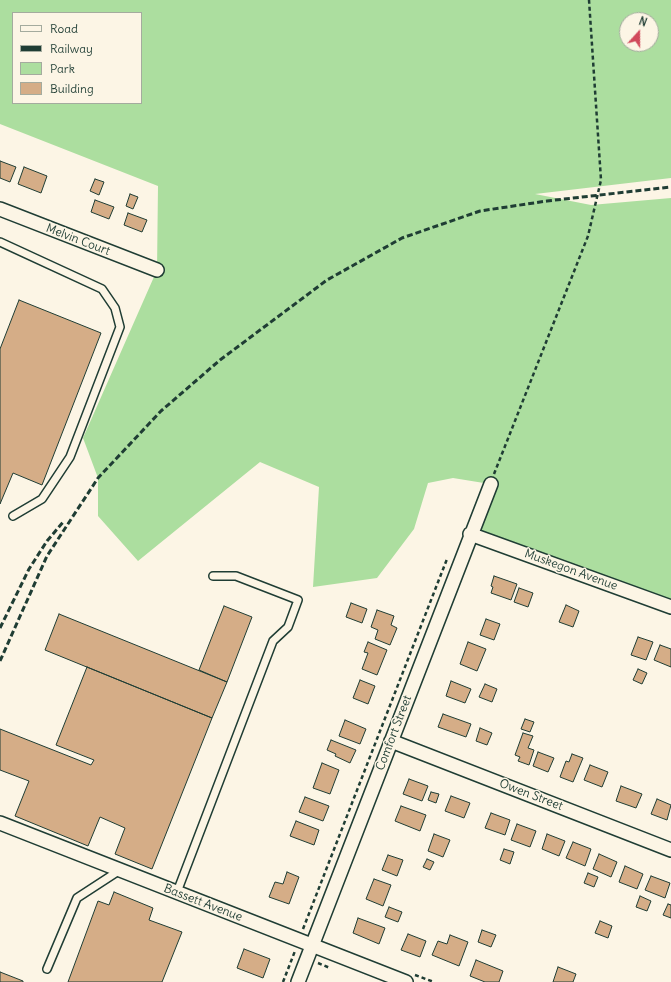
<!DOCTYPE html>
<html>
<head>
<meta charset="utf-8">
<style>
	body { margin:0 }
	#map { position:relative; width:671px; height:982px; overflow:hidden; background:#fcf5e5; font-family:Delius,sans-serif }
	canvas { display:block }
	.legend { position:absolute; left:12px; top:12px; width:130px; height:92px; box-sizing:border-box; background:#fcf5e5; border:1px solid #a4ab9e; margin:0; padding:5px 7px; list-style:none; font-size:12px; color:#1f3d34 }
	.legend li { display:flex; align-items:center; gap:8px; height:20px }
	.legend b { width:20px; border:1px solid #a4ab9e }
	.north { position:absolute; left:619px; top:12px; width:40px; height:40px; box-sizing:border-box; background:#fcf5e5; border:1px solid #a4ab9e; border-radius:50%; rotate:21deg; font-size:11px; font-weight:700; line-height:16px; text-align:center; color:#1f3d34 }
	.north::after { content:''; display:block; margin:auto; width:14px; height:18px; background:#d1495b; clip-path:polygon(50% 0,100% 100%,50% 72%,0 100%) }
</style>
</head>
<body>
<div id="map">
<canvas width="671" height="982"></canvas>
<ul class="legend">
<li><b style="height:5px;background:#fcf5e5"></b>Road</li>
<li><b style="height:5px;background:#1f3d34"></b>Railway</li>
<li><b style="height:11px;background:#acde9f"></b>Park</li>
<li><b style="height:11px;background:#d5ad87"></b>Building</li>
</ul>
<div class="north">N</div>
</div>
<script>
const g = document.querySelector('canvas').getContext('2d');
g.lineJoin = 'round';
function fill(path, color) {
  g.fillStyle = color;
  g.fill(path, 'evenodd');
}
function poly(rows) {
  const path = new Path2D();
  for (const r of rows) {
    path.moveTo(r[0], r[1]);
    for (let i = 2; i < r.length; i += 2) path.lineTo(r[i], r[i + 1]);
  }
  return path;
}
function trace(path, color, width, dash) {
  g.strokeStyle = color;
  g.lineWidth = width;
  g.lineCap = dash ? 'butt' : 'round';
  g.setLineDash(dash || []);
  g.stroke(path);
}
function write(font, color, halo, rows, align = 'center') {
  g.font = font + ' Delius,sans-serif';
  g.lineWidth = 3;
  g.setLineDash([]);
  g.textBaseline = 'middle';
  g.strokeStyle = halo;
  g.fillStyle = color;
  for (const [text, x, y, turn = 0] of rows) {
    g.save();
    g.translate(x, y);
    g.rotate((+turn || 0) * Math.PI / 180);
    g.textAlign = isNaN(turn) ? turn : align;
    if (halo) g.strokeText(text, 0, 0);
    g.fillText(text, 0, 0);
    g.restore();
  }
}
fill(poly([
	[0,0,671,0,671,178,535,194,591,205,671,198,671,607,470,534,490,484,453,478,428,483,414,529,377,578,313,587,319,487,260,462,138,561,98,516,98,478,83,438,157,270,158,186,0,124],
	[13,13,141,13,141,103,13,103],
	[627,20,651,20,651,44,627,44]
]), '#acde9f');
const building = poly([
	[0,161,16,167,10,182,0,178,0,161],
	[24,167,47,176,41,193,18,184,24,167],
	[95,179,104,182,99,195,90,191,95,179],
	[130,194,138,197,133,209,126,206,130,194],
	[95,200,114,207,109,219,91,212,95,200],
	[128,213,147,220,142,232,124,225,128,213],
	[19,300,101,333,42,485,13,473,0,504,0,349,19,300],
	[494,576,517,584,511,600,491,593,493,587,491,586,494,576],
	[519,588,533,593,528,607,514,602,519,588],
	[351,603,367,609,362,623,346,617,351,603],
	[566,605,579,611,573,627,559,622,566,605],
	[224,606,252,617,227,682,199,670,224,606],
	[377,610,394,616,391,625,397,628,390,645,375,639,378,630,371,627,377,610],
	[59,614,227,682,212,718,45,650,59,614],
	[486,619,500,624,494,640,480,635,486,619],
	[638,637,653,642,646,660,631,655,638,637],
	[368,642,387,650,377,675,362,669,368,653,364,652,368,642],
	[468,642,486,649,477,671,460,664,468,642],
	[660,645,671,649,671,667,654,660,660,645],
	[87,667,212,718,152,869,115,854,125,828,100,817,88,846,15,816,29,781,0,770,0,729,91,765,94,760,56,745,87,667],
	[638,669,647,673,642,684,633,680,638,669],
	[360,680,375,686,368,704,353,698,360,680],
	[451,681,471,689,465,703,446,696,451,681],
	[485,684,497,689,492,702,479,697,485,684],
	[443,714,471,724,466,737,438,727,443,714],
	[525,719,534,722,530,732,521,729,525,719],
	[345,720,366,729,360,744,339,736,345,720],
	[480,728,492,733,487,745,476,741,480,728],
	[523,733,533,736,528,748,534,750,529,765,518,761,520,757,515,755,523,733],
	[331,740,356,750,350,763,335,756,336,754,327,750,331,740],
	[538,752,554,758,548,772,533,766,538,752],
	[572,754,583,758,573,782,560,777,566,761,569,762,572,754],
	[322,763,339,770,330,794,313,788,322,763],
	[590,765,608,772,602,787,584,780,590,765],
	[409,779,428,786,422,801,403,794,409,779],
	[621,786,642,794,636,808,616,801,621,786],
	[431,792,439,794,436,803,428,800,431,792],
	[451,796,470,803,464,818,445,811,451,796],
	[305,797,329,806,323,821,299,812,305,797],
	[657,799,671,805,667,820,651,814,657,799],
	[401,806,426,815,420,831,395,821,401,806],
	[491,813,510,820,505,835,485,828,491,813],
	[296,821,319,830,314,845,290,836,296,821],
	[517,824,536,831,530,847,511,840,517,824],
	[434,834,450,840,443,857,428,851,434,834],
	[547,834,565,841,559,856,542,849,547,834],
	[573,842,591,849,585,866,566,858,573,842],
	[504,849,514,852,510,864,500,860,504,849],
	[599,854,617,862,611,877,593,869,599,854],
	[388,855,403,860,397,876,382,870,388,855],
	[427,859,434,862,430,870,423,867,427,859],
	[625,866,643,874,637,889,619,882,625,866],
	[287,872,299,877,289,904,269,897,275,882,283,884,287,872],
	[588,873,598,877,594,887,584,883,588,873],
	[651,876,670,883,665,898,645,890,651,876],
	[374,879,391,885,383,906,366,899,374,879],
	[114,892,153,908,149,920,182,932,162,982,68,982,98,901,109,905,114,892],
	[640,896,651,901,647,911,636,907,640,896],
	[668,904,671,905,671,918,663,915,668,904],
	[389,907,402,912,398,922,385,917,389,907],
	[358,918,385,928,379,944,353,933,358,918],
	[600,921,612,926,608,938,595,933,600,921],
	[482,930,496,935,491,947,478,942,482,930],
	[408,934,426,941,420,957,401,950,408,934],
	[450,935,468,942,459,966,432,955,438,941,447,944,450,935],
	[244,949,270,959,263,978,237,968,244,949],
	[476,960,503,971,499,982,485,982,470,976,476,960],
	[558,967,576,974,573,982,553,982,558,967],
	[0,972,23,981,23,982,0,982,0,972]
]);
fill(building, '#d5ad87');
trace(building, '#1f3d34', 1);
const service = poly([
	[0,242,102,289,115,308,120,327,70,457,42,499,13,516],
	[177,892,273,641,288,627,298,600,236,576,213,576],
	[47,969,77,898,120,870]
]);
const minor = poly([
	[0,209,157,270],
	[470,534,671,607],
	[391,741,671,850],
	[0,823,406,982],
	[298,982,491,484]
]);
trace(service, '#1f3d34', 10);
trace(minor, '#1f3d34', 16);
trace(poly([
	[494,474,588,236,601,180,589,0],
	[303,929,447,559],
	[318,963,330,968],
	[415,975,434,982],
	[283,982,295,951]
]), '#1f3d34', 2.5, [4, 3]);
trace(service, '#fcf5e5', 7);
trace(minor, '#fcf5e5', 13);
trace(poly([
	[0,628,29,569,47,541,64,521],
	[0,661,47,556,98,478,161,411,220,360,327,280,402,238,480,211,547,201,671,187]
]), '#1f3d34', 3, [6, 3]);
write('12px', '#1f3d34', '#fcf5e5', [
	["Melvin Court",78,240,21],
	["Muskegon Avenue",571,570,20],
	["Comfort Street",394,733,-69],
	["Owen Street",531,795,21],
	["Bassett Avenue",203,903,21]
]);
</script>
</body>
</html>
